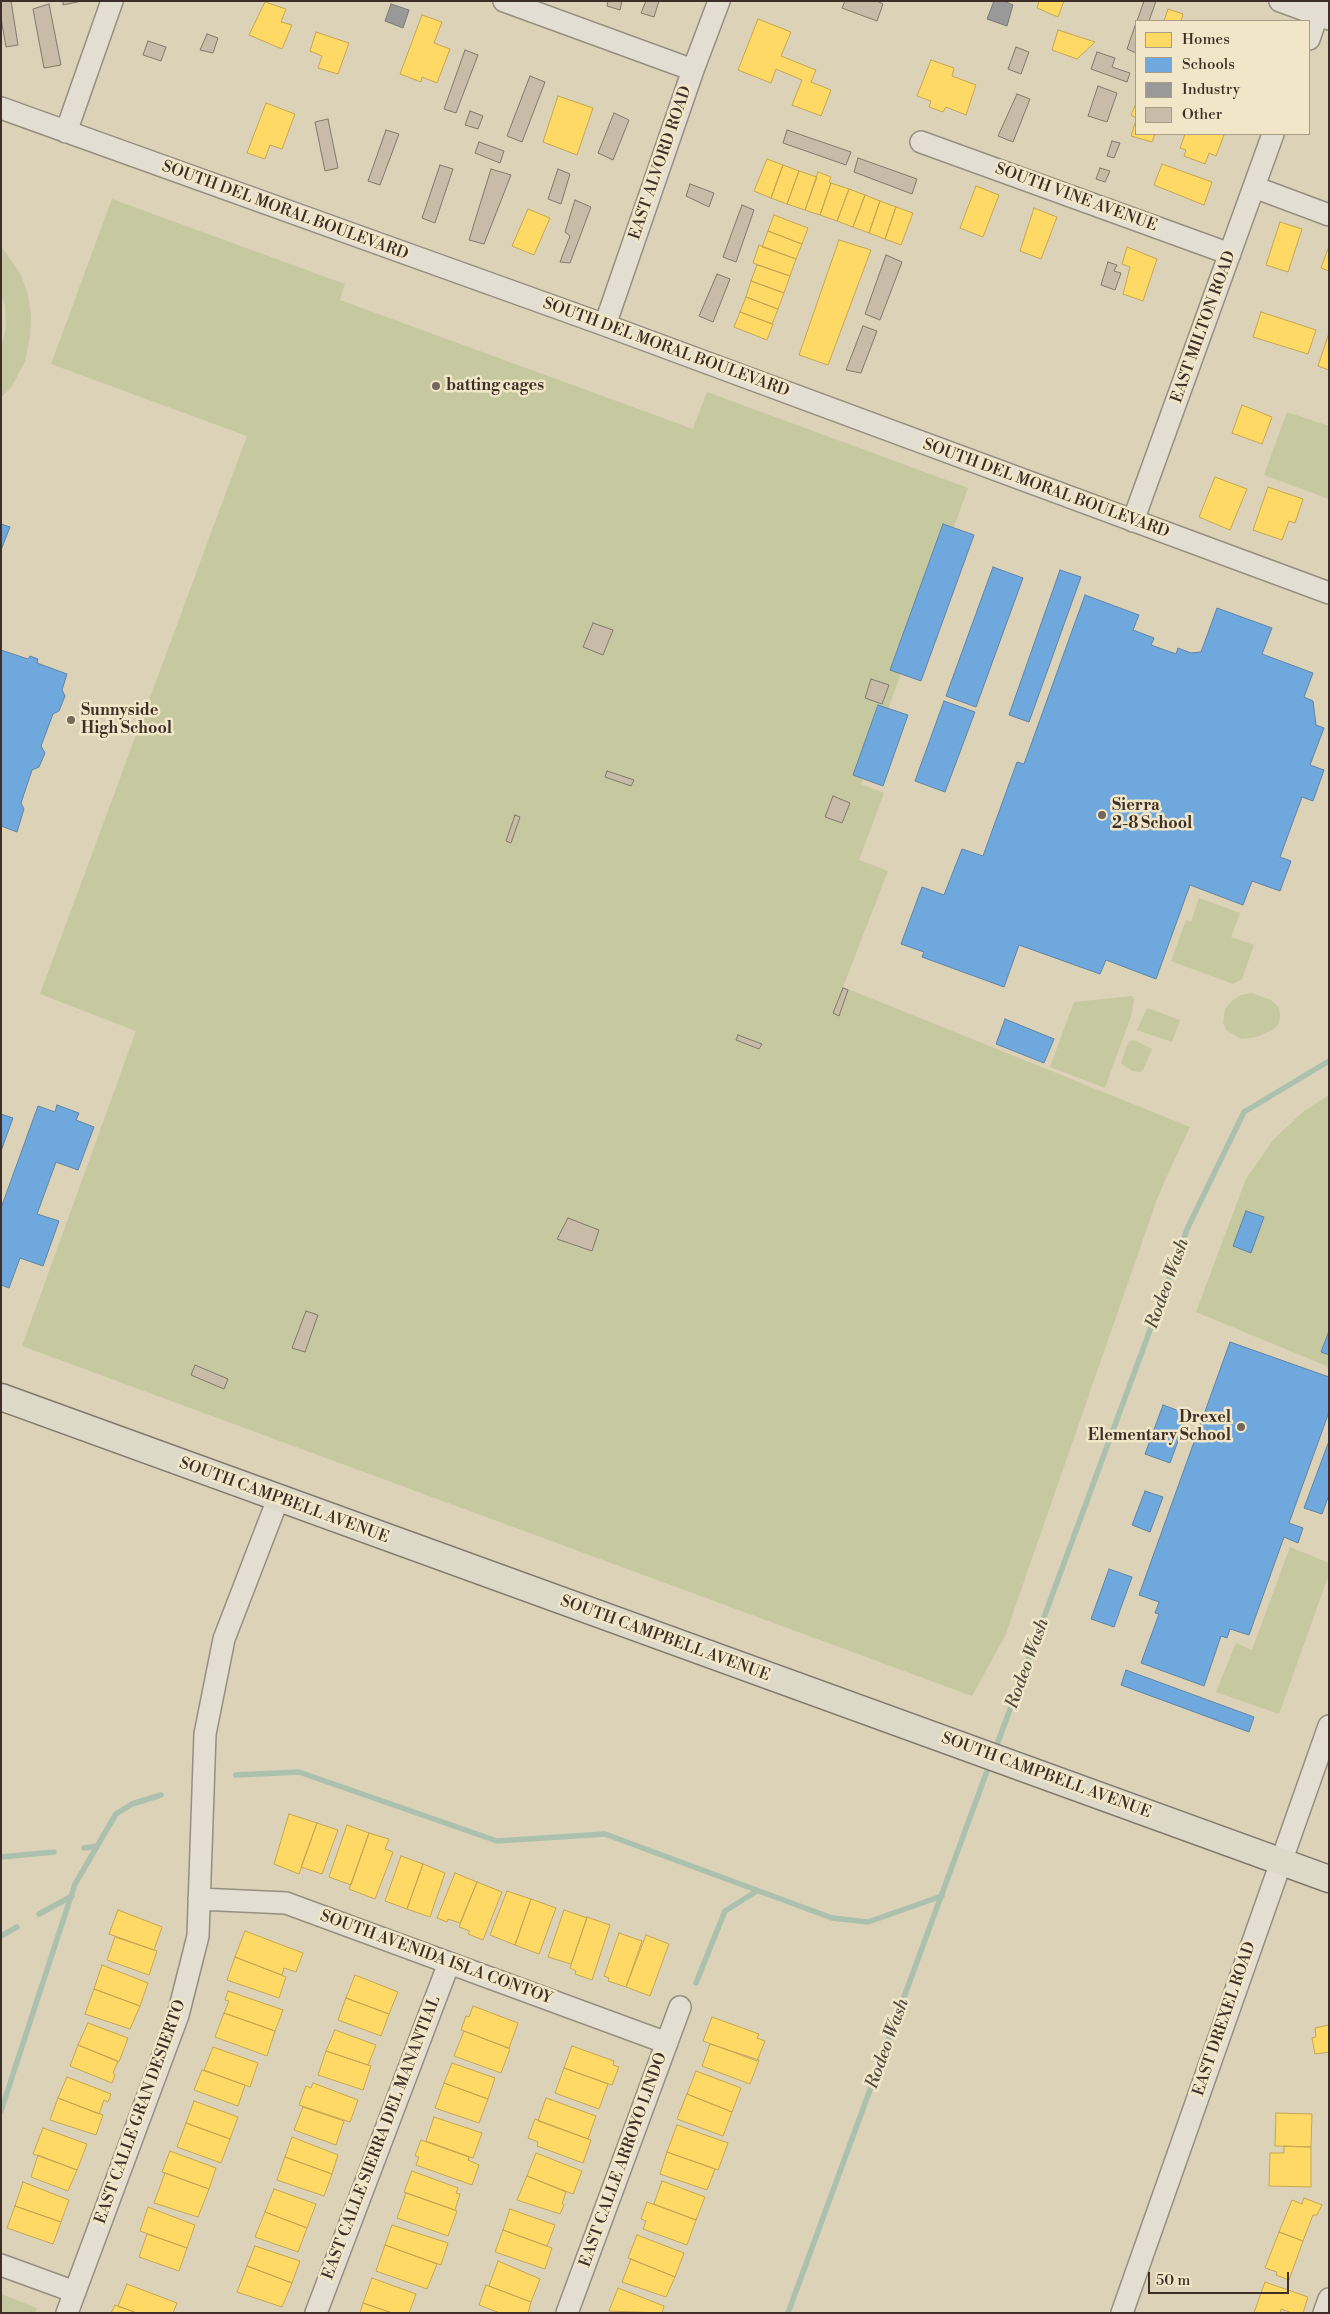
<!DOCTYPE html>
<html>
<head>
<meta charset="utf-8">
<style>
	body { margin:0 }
	#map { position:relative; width:1330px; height:2314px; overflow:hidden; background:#dbd2b8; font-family:"Libre Bodoni",serif }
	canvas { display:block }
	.frame { position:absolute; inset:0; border:2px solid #3d2f27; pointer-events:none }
	.legend { position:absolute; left:1135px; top:20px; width:175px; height:115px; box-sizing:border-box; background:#f1e6c8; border:1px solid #a99d88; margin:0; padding:6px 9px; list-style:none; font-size:15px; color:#3d2f27 }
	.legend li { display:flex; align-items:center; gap:10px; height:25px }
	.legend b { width:25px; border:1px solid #a99d88 }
	.scale { position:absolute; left:1148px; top:2272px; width:141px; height:22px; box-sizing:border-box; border:2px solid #3d2f27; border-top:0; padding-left:6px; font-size:15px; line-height:18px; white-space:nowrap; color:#3d2f27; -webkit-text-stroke:4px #f1e6c8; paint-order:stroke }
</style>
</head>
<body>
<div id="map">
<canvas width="1330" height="2314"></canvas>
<div class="frame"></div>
<ul class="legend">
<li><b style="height:14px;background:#ffd966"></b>Homes</li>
<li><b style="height:14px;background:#6fa8dc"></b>Schools</li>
<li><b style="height:14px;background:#999"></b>Industry</li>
<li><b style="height:14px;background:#c8bba7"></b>Other</li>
</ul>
<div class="scale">50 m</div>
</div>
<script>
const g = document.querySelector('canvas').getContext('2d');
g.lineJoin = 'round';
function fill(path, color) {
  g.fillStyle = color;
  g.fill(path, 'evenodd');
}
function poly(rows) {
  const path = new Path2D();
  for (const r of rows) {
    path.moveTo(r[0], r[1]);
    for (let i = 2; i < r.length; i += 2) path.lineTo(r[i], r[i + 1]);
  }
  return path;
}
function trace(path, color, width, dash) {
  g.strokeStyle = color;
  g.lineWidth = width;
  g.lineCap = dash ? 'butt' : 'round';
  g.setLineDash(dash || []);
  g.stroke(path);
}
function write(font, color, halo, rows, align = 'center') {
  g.font = font + ' "Libre Bodoni",serif';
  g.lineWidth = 5;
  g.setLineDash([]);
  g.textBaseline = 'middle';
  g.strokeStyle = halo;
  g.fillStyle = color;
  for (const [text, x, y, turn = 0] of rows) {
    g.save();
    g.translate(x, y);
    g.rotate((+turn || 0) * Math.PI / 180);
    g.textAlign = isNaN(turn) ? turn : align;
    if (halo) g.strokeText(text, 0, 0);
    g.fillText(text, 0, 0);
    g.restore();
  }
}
fill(poly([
	[112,199,345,284,340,300,693,429,707,392,968,488,861,784,884,793,859,860,888,871,843,987,1190,1127,1166,1178,1156,1202,1005,1636,972,1696,22,1346,136,1031,40,994,247,436,51,364],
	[1,246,21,275,28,295,31,316,30,337,25,361,12,386,1,398,1,350,6,326,5,306,1,296],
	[1287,412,1329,426,1329,499,1264,475],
	[1199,898,1240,913,1231,937,1254,945,1242,979,1233,984,1171,961,1186,920,1191,922],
	[1252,993,1271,1000,1279,1008,1280,1017,1278,1025,1274,1029,1257,1037,1241,1039,1226,1030,1223,1022,1225,1009,1232,1001,1241,995],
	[1132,996,1134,1000,1131,1016,1105,1088,1050,1067,1074,1002],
	[1147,1008,1180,1020,1172,1042,1137,1030],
	[1134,1040,1152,1049,1143,1070,1140,1072,1132,1071,1121,1063,1127,1045,1130,1041],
	[1329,1095,1329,1367,1196,1312,1246,1179,1273,1140,1304,1111],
	[1290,1547,1329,1563,1329,1574,1279,1714,1216,1692,1236,1643,1252,1650],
	[1,2294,37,2308,35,2313,1,2313]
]), '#c6c89f');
const homes = poly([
	[1039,1,1064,1,1058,17,1037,8,1039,1],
	[265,2,286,9,281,22,292,25,282,49,249,35,265,2],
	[1168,9,1183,14,1181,21,1164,21,1168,9],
	[422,15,442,22,434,43,450,49,437,83,422,77,421,82,400,74,422,15],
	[758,19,791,32,781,56,816,70,811,82,831,90,821,116,792,105,802,80,776,69,771,83,738,70,758,19],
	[1058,30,1095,42,1077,59,1052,50,1058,30],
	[316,32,349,43,338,74,318,68,322,56,310,51,316,32],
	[931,60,954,68,952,76,976,85,966,115,946,107,943,112,929,107,931,101,917,96,931,60],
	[558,96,593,108,577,155,543,142,558,96],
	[266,103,295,114,282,149,270,145,265,159,247,153,266,103],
	[1135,106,1136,106,1136,118,1131,115,1135,106],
	[1136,120,1136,134,1155,134,1152,142,1131,136,1136,120],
	[1185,134,1222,134,1224,135,1216,156,1209,153,1205,164,1184,156,1186,150,1180,148,1185,134],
	[767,159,783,165,771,198,754,191,767,159],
	[1162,164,1212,182,1204,205,1154,185,1162,164],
	[783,165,799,171,787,204,771,198,783,165],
	[799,171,817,177,805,210,787,204,799,171],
	[818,172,831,177,829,182,831,183,820,215,805,210,818,172],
	[831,183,849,189,837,221,820,215,831,183],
	[976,186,999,195,983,237,960,228,976,186],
	[849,189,865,195,853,227,837,221,849,189],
	[865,195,880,201,869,233,853,227,865,195],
	[880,201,896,207,885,239,869,233,880,201],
	[896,207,913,213,901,245,885,239,896,207],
	[1034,208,1057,217,1041,259,1020,251,1034,208],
	[528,209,550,218,534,255,512,246,528,209],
	[774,215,808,228,802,244,768,231,774,215],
	[1280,222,1302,229,1288,272,1266,265,1280,222],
	[768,231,802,244,796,259,762,247,768,231],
	[839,240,871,250,828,365,799,355,839,240],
	[759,245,796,259,790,276,753,263,759,245],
	[1329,246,1329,271,1321,268,1329,246],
	[1127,247,1157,259,1143,301,1123,294,1130,267,1122,264,1127,247],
	[757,265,790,276,784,293,751,281,757,265],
	[751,281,784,293,778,309,746,297,751,281],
	[746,297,778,309,772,324,740,312,746,297],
	[740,312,773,324,767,340,734,327,740,312],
	[1261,312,1316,330,1308,354,1253,337,1261,312],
	[1328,336,1329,336,1329,370,1318,366,1328,336],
	[1242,405,1272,417,1262,444,1232,433,1242,405],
	[1215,477,1247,489,1230,530,1199,517,1215,477],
	[1268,487,1303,499,1295,523,1289,521,1282,540,1253,530,1268,487],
	[289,1814,317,1823,299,1874,274,1864,289,1814],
	[317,1823,338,1830,322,1874,301,1867,317,1823],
	[347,1825,369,1833,351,1885,329,1877,347,1825],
	[369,1833,389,1839,385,1849,393,1852,375,1899,349,1889,369,1833],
	[401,1856,423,1864,407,1909,385,1901,401,1856],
	[423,1864,445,1873,430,1917,407,1909,423,1864],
	[455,1873,477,1882,460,1923,448,1919,447,1922,437,1918,455,1873],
	[477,1882,502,1892,483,1940,468,1934,470,1931,459,1927,477,1882],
	[507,1891,531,1899,515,1945,490,1935,507,1891],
	[531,1899,556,1908,539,1954,515,1945,531,1899],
	[118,1910,162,1927,154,1950,109,1934,118,1910],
	[564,1910,587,1918,571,1964,548,1957,564,1910],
	[587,1917,610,1925,592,1980,575,1974,576,1971,570,1968,587,1917],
	[245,1931,303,1953,296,1972,284,1968,282,1975,235,1957,245,1931],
	[619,1933,642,1941,626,1987,608,1981,609,1978,604,1976,619,1933],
	[646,1935,669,1944,650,1996,626,1987,646,1935],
	[115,1937,157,1951,149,1975,107,1960,115,1937],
	[235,1957,286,1977,279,1998,227,1980,235,1957],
	[102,1965,148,1983,140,2006,94,1989,102,1965],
	[355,1975,398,1992,389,2014,346,1998,355,1975],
	[94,1989,140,2006,130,2029,85,2014,94,1989],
	[228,1991,283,2010,275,2031,224,2013,229,2001,225,2000,228,1991],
	[346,1998,389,2014,381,2036,338,2020,346,1998],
	[473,2006,518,2023,509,2048,461,2030,466,2016,469,2017,473,2006],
	[224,2013,275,2031,267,2056,215,2037,224,2013],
	[712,2017,759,2034,757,2038,765,2041,757,2061,703,2041,712,2017],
	[88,2023,128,2038,119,2062,78,2045,88,2023],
	[1329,2025,1329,2052,1315,2054,1312,2038,1316,2037,1315,2028,1329,2025],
	[335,2030,376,2045,368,2065,326,2051,335,2030],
	[464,2031,510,2049,501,2073,454,2056,464,2031],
	[710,2044,759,2060,750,2084,702,2066,710,2044],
	[78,2045,118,2061,113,2073,115,2075,112,2083,70,2066,78,2045],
	[572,2046,614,2061,613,2065,619,2067,612,2085,564,2068,572,2046],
	[213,2047,258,2063,250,2087,204,2070,213,2047],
	[326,2051,371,2066,363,2090,318,2075,326,2051],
	[452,2063,495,2078,488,2099,444,2083,452,2063],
	[564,2068,608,2084,599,2109,555,2093,564,2068],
	[202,2070,245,2085,238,2106,194,2090,202,2070],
	[696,2071,741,2088,732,2112,687,2094,696,2071],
	[67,2077,111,2094,108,2102,104,2100,99,2114,58,2098,67,2077],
	[313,2083,358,2100,350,2122,299,2105,306,2086,311,2088,313,2083],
	[444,2083,488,2099,479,2123,435,2108,444,2083],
	[687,2094,732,2112,723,2136,677,2119,687,2094],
	[58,2098,103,2115,96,2135,50,2120,58,2098],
	[546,2098,596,2116,588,2139,538,2121,546,2098],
	[194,2101,238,2117,230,2139,186,2123,194,2101],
	[303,2107,344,2121,336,2145,294,2130,303,2107],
	[1276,2113,1312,2114,1311,2147,1275,2146,1276,2113],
	[434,2117,482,2133,473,2158,426,2141,434,2117],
	[535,2119,591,2140,583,2163,537,2146,538,2142,528,2138,535,2119],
	[186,2123,230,2139,221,2163,177,2147,186,2123],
	[677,2125,728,2143,718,2170,667,2152,677,2125],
	[43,2128,87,2144,77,2170,33,2154,43,2128],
	[292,2137,338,2155,332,2174,285,2157,292,2137],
	[421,2140,469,2157,468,2160,479,2165,472,2185,416,2165,419,2157,415,2156,421,2140],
	[1284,2146,1311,2147,1311,2187,1269,2186,1270,2153,1284,2153,1284,2146],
	[170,2151,216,2168,209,2189,162,2172,170,2151],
	[667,2152,715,2169,707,2190,660,2174,667,2152],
	[536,2153,582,2171,573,2194,527,2176,536,2153],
	[38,2155,77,2170,68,2191,31,2177,38,2155],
	[285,2157,332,2174,324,2196,277,2180,285,2157],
	[412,2171,458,2188,456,2193,460,2194,455,2210,404,2192,412,2171],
	[165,2173,209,2189,198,2217,154,2203,165,2173],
	[527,2176,566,2192,562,2204,564,2205,560,2214,517,2200,527,2176],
	[662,2181,705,2197,696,2220,654,2204,662,2181],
	[23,2182,69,2200,61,2222,15,2206,23,2182],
	[274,2189,316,2204,307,2228,265,2212,274,2189],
	[406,2193,457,2211,448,2236,397,2218,406,2193],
	[1304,2198,1322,2205,1317,2215,1313,2215,1303,2241,1279,2232,1292,2200,1302,2204,1304,2198],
	[647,2202,696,2220,687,2245,643,2229,646,2221,641,2219,647,2202],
	[15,2206,61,2222,53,2244,7,2228,15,2206],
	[148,2207,195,2225,187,2248,140,2231,148,2207],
	[510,2209,555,2225,547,2246,503,2230,510,2209],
	[265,2212,307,2228,298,2252,255,2237,265,2212],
	[392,2225,448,2243,441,2265,385,2245,392,2225],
	[503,2230,552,2248,545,2269,495,2252,503,2230],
	[1279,2232,1303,2241,1289,2280,1276,2275,1277,2272,1265,2268,1279,2232],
	[147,2234,187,2248,179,2271,139,2257,147,2234],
	[637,2235,684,2253,675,2277,628,2258,637,2235],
	[385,2245,437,2264,427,2289,376,2271,385,2245],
	[255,2246,300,2261,292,2283,247,2266,255,2246],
	[631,2259,675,2277,666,2297,622,2282,631,2259],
	[498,2261,540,2279,531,2302,489,2286,498,2261],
	[247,2266,292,2283,282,2307,237,2292,247,2266],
	[372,2278,416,2294,409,2313,392,2313,363,2303,372,2278],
	[1265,2282,1308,2297,1303,2313,1292,2313,1281,2309,1280,2313,1254,2313,1265,2282],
	[127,2284,177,2303,173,2313,137,2313,118,2306,127,2284],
	[486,2285,531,2302,528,2313,500,2313,479,2305,486,2285],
	[618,2288,664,2306,662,2313,609,2311,618,2288],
	[363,2303,392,2313,360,2313,363,2303],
	[115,2305,120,2307,118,2306,137,2313,111,2313,115,2305]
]);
fill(homes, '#ffd966');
trace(homes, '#c5a653', 1);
const schools = poly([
	[1,524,10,527,1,550,1,524],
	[943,524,974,535,921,681,890,670,943,524],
	[993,567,1023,578,976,707,946,696,993,567],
	[1060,570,1081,577,1029,722,1009,715,1060,570],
	[1085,595,1139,615,1133,630,1154,638,1151,645,1176,654,1178,648,1191,653,1201,652,1217,608,1272,628,1262,654,1313,673,1304,697,1313,701,1316,725,1324,728,1310,765,1324,770,1313,801,1302,797,1280,857,1291,861,1280,891,1252,881,1243,905,1190,885,1156,979,1106,960,1100,974,1019,945,1004,987,922,957,924,952,901,944,922,887,944,895,962,849,983,856,1017,762,1024,764,1085,595],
	[1,650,28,659,30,656,38,659,37,663,67,674,62,690,65,696,59,711,53,714,41,746,45,753,39,767,32,770,21,803,24,809,17,832,1,826,1,650],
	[944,701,975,712,945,792,915,781,944,701],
	[878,705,908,715,883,786,853,775,878,705],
	[1005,1019,1054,1039,1044,1063,996,1044,1005,1019],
	[57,1105,79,1113,76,1120,94,1127,78,1170,56,1162,37,1214,59,1221,43,1266,20,1258,9,1288,1,1285,1,1208,38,1106,55,1112,57,1105],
	[1,1114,13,1118,1,1151,1,1114],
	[1246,1211,1264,1217,1251,1253,1233,1246,1246,1211],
	[1329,1331,1329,1355,1321,1352,1329,1331],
	[1230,1342,1329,1377,1329,1412,1289,1523,1303,1528,1298,1543,1284,1537,1249,1635,1230,1629,1227,1638,1221,1636,1204,1686,1141,1663,1159,1614,1155,1613,1159,1602,1139,1595,1230,1342],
	[1163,1405,1188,1414,1170,1463,1145,1454,1163,1405],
	[1329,1441,1329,1495,1322,1514,1304,1508,1329,1441],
	[1145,1491,1163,1497,1150,1532,1132,1525,1145,1491],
	[1109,1569,1132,1577,1114,1627,1091,1619,1109,1569],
	[1126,1670,1254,1717,1249,1732,1121,1685,1126,1670]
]);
fill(schools, '#6fa8dc');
trace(schools, '#6084a6', 1);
const industry = poly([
	[994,1,1004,1,1013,5,1007,26,987,19,994,1],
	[391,4,409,10,403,28,385,21,391,4]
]);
fill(industry, '#999');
trace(industry, '#7d7977', 1);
trace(poly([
	[995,1750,1188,1227,1244,1112,1329,1061],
	[236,1775,299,1772,497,1841,605,1834,832,1918,868,1922,942,1896],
	[84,1848,97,1846],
	[1,1857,54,1852],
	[39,1914,72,1896],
	[1,1936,17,1927],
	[696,1983,725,1911,757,1891],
	[1,2111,75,1884,116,1814,132,1804,161,1795],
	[788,2313,990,1763]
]), '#abc1ad', 5.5);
const building = poly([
	[1,1,11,1,18,45,6,47,1,18,1,1],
	[63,1,82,1,63,5,63,1],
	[608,1,622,1,620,10,607,6,608,1],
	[646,1,659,1,654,17,641,13,646,1],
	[845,1,877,1,883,4,877,21,842,8,845,1],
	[1144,1,1156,1,1149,21,1137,21,1144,1],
	[49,4,61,65,44,68,33,9,49,4],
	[1136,23,1136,53,1127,49,1136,23],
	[207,34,218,38,213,53,200,50,207,34],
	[148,41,166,47,161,61,143,55,148,41],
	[1016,47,1029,52,1021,74,1008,69,1016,47],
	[465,50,478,55,456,113,444,109,465,50],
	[1097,52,1115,58,1112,67,1130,73,1127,82,1091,69,1097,52],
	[530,76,545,82,522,142,507,136,530,76],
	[1098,86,1117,93,1107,122,1088,116,1098,86],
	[1017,94,1030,99,1013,142,998,136,1017,94],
	[470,111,483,116,478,129,465,125,470,111],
	[614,113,629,120,613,160,598,153,614,113],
	[328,119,338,168,325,171,315,122,328,119],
	[386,130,399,134,380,185,368,181,386,130],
	[787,130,851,152,846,165,783,143,787,130],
	[1112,141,1120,143,1114,158,1107,156,1112,141],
	[479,142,504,151,500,163,475,153,479,142],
	[858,158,917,179,912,194,854,172,858,158],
	[440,165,453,169,435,223,422,218,440,165],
	[1100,168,1110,171,1105,182,1096,179,1100,168],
	[491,169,511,175,484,244,469,240,491,169],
	[558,169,570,174,561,204,548,199,558,169],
	[690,184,714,193,709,207,686,196,690,184],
	[575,200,591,207,570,263,560,262,570,236,565,232,575,200],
	[742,205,754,210,736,262,723,257,742,205],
	[886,255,902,262,880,320,865,314,886,255],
	[1108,262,1117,265,1114,271,1121,273,1115,290,1101,285,1108,262],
	[717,274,730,279,713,322,699,316,717,274],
	[863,326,877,331,861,373,846,370,863,326],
	[593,623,613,630,603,655,583,647,593,623],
	[871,679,889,685,882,704,865,698,871,679],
	[607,771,634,780,631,786,605,777,607,771],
	[833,796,850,803,842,823,825,817,833,796],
	[515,815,520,817,511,843,506,841,515,815],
	[843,988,848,990,839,1016,833,1013,843,988],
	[738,1035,762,1044,759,1049,736,1040,738,1035],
	[568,1218,599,1230,592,1251,557,1239,568,1218],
	[306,1311,318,1315,305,1352,292,1348,306,1311],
	[195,1365,228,1379,224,1389,191,1375,195,1365]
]);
fill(building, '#c8bba7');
trace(building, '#80796c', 1);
const minor = poly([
	[504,1,693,70],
	[1280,1,1329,19],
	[1309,39,1322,1],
	[1,108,605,325,1329,593],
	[66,132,112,1],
	[921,142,1230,254],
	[1254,187,1329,215],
	[605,325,693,70,719,1],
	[1133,521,1273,134],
	[199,1899,286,1903,667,2043],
	[1,2265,75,2292],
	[67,2313,178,2015,198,1936,205,1734,224,1639,278,1499],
	[316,2313,449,1963],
	[567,2313,680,2007],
	[1122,2313,1329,1726],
	[1324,2313,1329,2299]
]);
const major = poly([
	[1,1397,1329,1879]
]);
trace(minor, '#968f80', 24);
trace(major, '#80796c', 29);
trace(minor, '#e3ded1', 21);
trace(major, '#ded8c9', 26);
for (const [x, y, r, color] of [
	[436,386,5,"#74685a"],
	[71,720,5,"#74685a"],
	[1102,815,5,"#74685a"],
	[1241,1427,5,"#74685a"]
]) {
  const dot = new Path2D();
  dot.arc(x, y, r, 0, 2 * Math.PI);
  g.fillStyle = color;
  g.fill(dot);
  trace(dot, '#f1e6c8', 2);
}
write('16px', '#3d2f27', '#f1e6c8', [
	["EAST ALVORD ROAD",661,163,-71],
	["SOUTH VINE AVENUE",1076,198,20],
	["SOUTH DEL MORAL BOULEVARD",285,211,20],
	["EAST MILTON ROAD",1204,327,-70],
	["SOUTH DEL MORAL BOULEVARD",666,348,20],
	["SOUTH DEL MORAL BOULEVARD",1046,489,20],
	["SOUTH CAMPBELL AVENUE",284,1501,20],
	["SOUTH CAMPBELL AVENUE",665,1639,20],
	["SOUTH CAMPBELL AVENUE",1046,1776,20],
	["SOUTH AVENIDA ISLA CONTOY",436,1958,20],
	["EAST DREXEL ROAD",1225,2019,-71],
	["EAST CALLE GRAN DESIERTO",141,2112,-70],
	["EAST CALLE SIERRA DEL MANANTIAL",382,2138,-69],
	["EAST CALLE ARROYO LINDO",624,2160,-70]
]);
write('bold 16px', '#3d2f27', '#f1e6c8', [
	["batting cages",446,386],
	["Sunnyside",81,711],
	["High School",81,729],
	["Sierra",1112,806],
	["2-8 School",1112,824],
	["Drexel",1231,1418,"right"],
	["Elementary School",1231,1436,"right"]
], 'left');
write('italic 18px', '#4f4b41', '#f1e6c8', [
	["Rodeo Wash",1168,1284,-70],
	["Rodeo Wash",1028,1664,-70],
	["Rodeo Wash",888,2044,-70]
]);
</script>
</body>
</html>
